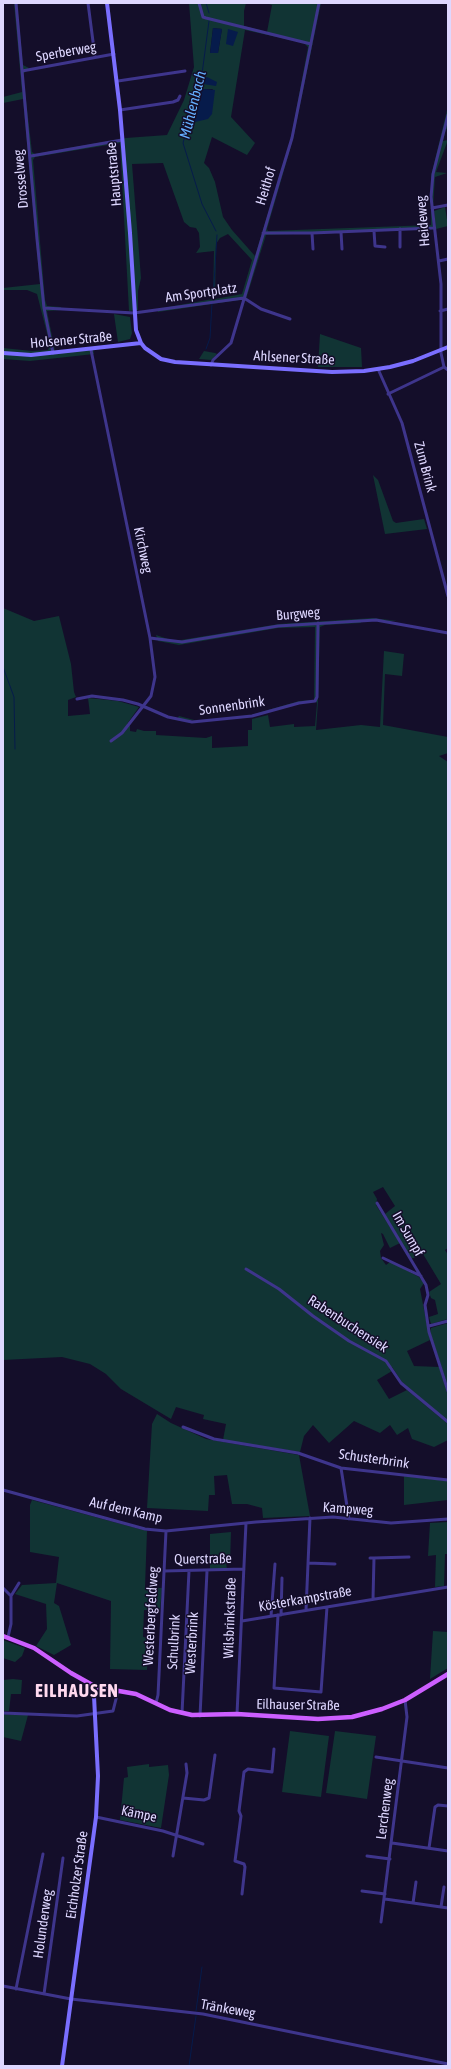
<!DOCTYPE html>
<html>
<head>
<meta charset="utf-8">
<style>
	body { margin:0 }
	#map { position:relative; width:451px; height:2069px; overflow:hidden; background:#140e2a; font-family:"Asap Condensed",sans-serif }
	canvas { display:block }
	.frame { position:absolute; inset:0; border:4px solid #ded7ff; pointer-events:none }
</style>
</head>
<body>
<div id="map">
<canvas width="451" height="2069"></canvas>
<div class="frame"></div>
</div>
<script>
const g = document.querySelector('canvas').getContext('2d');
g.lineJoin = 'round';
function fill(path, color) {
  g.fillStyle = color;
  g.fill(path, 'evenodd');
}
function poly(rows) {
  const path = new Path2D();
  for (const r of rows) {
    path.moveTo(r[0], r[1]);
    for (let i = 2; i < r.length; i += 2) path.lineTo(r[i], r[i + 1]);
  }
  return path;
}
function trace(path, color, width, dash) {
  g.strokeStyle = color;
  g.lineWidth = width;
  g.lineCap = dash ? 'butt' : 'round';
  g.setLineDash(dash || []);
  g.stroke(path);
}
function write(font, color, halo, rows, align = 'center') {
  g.font = font + ' "Asap Condensed",sans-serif';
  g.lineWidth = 3;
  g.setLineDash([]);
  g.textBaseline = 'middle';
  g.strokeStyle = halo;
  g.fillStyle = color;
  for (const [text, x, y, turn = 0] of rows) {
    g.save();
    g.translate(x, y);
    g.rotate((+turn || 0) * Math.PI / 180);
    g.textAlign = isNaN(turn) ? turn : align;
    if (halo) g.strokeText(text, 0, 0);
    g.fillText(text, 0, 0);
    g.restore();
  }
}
fill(poly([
	[14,3,17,3,23,65,29,68,23,74,32,152,35,154,126,138,167,135,184,100,194,67,189,3,246,3,244,11,244,26,267,32,272,5,266,3,321,3,293,139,267,229,268,231,431,225,431,176,448,106,448,130,446,129,443,141,448,140,436,172,447,173,435,177,433,208,435,229,266,235,246,299,158,312,157,309,213,299,214,251,196,253,200,247,199,233,196,228,190,227,184,222,163,163,132,164,141,278,138,291,138,310,129,311,120,143,35,157,33,160,45,300,47,306,61,307,62,310,47,311,55,351,93,348,94,354,30,361,3,359,3,348,32,351,48,350,50,345,37,294,27,290,3,290,3,288,40,284,23,99,3,103,3,97,22,92],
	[213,28,222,29,218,53,210,53],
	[245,30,304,43,308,47,291,138,255,256,232,230,223,217,215,182,209,168,204,163,212,137,247,155,255,143,231,117],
	[203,89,213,89,192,120,201,91],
	[228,234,252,260,242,294,215,299,216,244,220,238],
	[445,207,448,226,436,229,434,211],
	[114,314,130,317,132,333,130,339,118,342],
	[320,334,361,348,362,367,318,367],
	[204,351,215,353,217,354,211,360,199,359],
	[373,475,378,480,393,521,396,523,424,519,427,529,385,534],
	[3,608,34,621,59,616,71,664,74,692,76,697,68,700,68,716,90,714,88,698,118,701,139,707,127,724,130,726,130,731,136,732,137,729,144,731,156,731,156,735,206,738,212,736,212,748,248,746,248,730,252,730,252,719,268,715,270,727,294,724,294,727,315,726,317,703,315,701,300,702,251,716,203,721,177,719,179,716,198,721,251,715,299,701,314,700,315,627,278,628,179,645,158,641,156,635,171,640,181,640,279,624,373,618,398,621,360,620,361,623,325,625,320,627,318,702,316,730,361,725,380,727,384,651,404,654,402,676,385,674,383,725,448,737,448,753,439,756,448,762,448,1248,445,1250,448,1255,448,1319,431,1324,429,1317,438,1314,435,1300,431,1298,429,1292,441,1284,423,1254,411,1259,385,1214,395,1206,383,1187,373,1192,377,1199,376,1205,400,1243,390,1248,383,1234,381,1233,384,1245,380,1251,381,1258,386,1265,390,1262,399,1266,419,1277,424,1283,420,1289,430,1340,407,1351,414,1366,439,1367,448,1395,448,1420,445,1419,402,1382,392,1367,389,1369,392,1371,377,1380,389,1399,407,1390,448,1424,448,1440,434,1447,412,1439,408,1428,397,1435,390,1425,380,1433,354,1421,329,1443,313,1425,304,1436,300,1452,223,1440,226,1424,203,1419,204,1415,176,1407,171,1419,121,1389,106,1374,90,1364,62,1357,3,1360],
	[448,1323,448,1387,430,1332,431,1328],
	[157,1414,171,1423,206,1439,299,1455,310,1516,263,1518,262,1508,247,1504,232,1504,227,1475,214,1476,215,1495,209,1495,208,1511,147,1508,152,1424],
	[404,1476,447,1481,448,1500,404,1505],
	[32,1500,147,1531,145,1587,162,1588,160,1610,144,1610,143,1637,149,1638,147,1670,110,1669,111,1601,57,1583,54,1603,59,1606,71,1645,54,1655,36,1646,47,1629,46,1604,15,1594,22,1585,56,1583,59,1557,30,1552,30,1505],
	[448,1522,448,1554,445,1554,444,1586,435,1587,436,1555,428,1556,430,1523],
	[231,1532,230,1563,226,1563,227,1569,210,1569,210,1534],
	[433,1631,448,1632,448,1668,430,1679],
	[3,1640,25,1648,22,1656,15,1662,3,1658],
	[13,1679,22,1680,21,1694,11,1694,9,1711,3,1711,3,1680],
	[3,1714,28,1715,21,1741,3,1737],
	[290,1731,329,1736,321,1797,282,1792],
	[335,1731,376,1736,367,1799,326,1793],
	[149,1764,149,1767,168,1765,169,1775,161,1828,120,1820,124,1778,128,1777,127,1767]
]), '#113434');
fill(poly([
	[213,28,222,29,218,53,210,53],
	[228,29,238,32,233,46,226,44],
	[207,77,217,82,216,86,203,84,205,78],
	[203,89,215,90,212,114,208,119,195,122,192,121,201,90]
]), '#061b4b');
trace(poly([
	[206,3,209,13],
	[209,21,202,74,183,143,202,204,216,231],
	[213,299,217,235],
	[206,349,210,338,212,303],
	[3,667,14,697,15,749],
	[196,2011,202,1967],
	[189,2066,196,2016]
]), '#061b4b', 1);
trace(poly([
	[16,3,37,239,44,308,53,353],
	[88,3,95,57],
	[199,3,203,17,206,18,311,44],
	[22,71,114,54],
	[118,81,185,71],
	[120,110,173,102,178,100,180,96],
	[448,115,433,174,431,197,441,284,441,353,444,367,448,370],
	[31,156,122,140],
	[432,208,448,205],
	[400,229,400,247],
	[374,231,375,246,385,247],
	[341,232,342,249],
	[263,233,312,233,433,228],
	[312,233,313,249],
	[439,261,448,259],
	[44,308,134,313,244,298,261,309,290,319],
	[440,311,448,309],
	[91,350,150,638,155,677,151,696,122,733,111,741],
	[211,365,213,360,231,343,281,174,292,138,319,3],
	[378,369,402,423,448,596],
	[388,394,444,367],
	[150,638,182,642,278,626,376,620,448,633],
	[77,699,92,696,123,700,138,704,168,717,192,722,252,716,299,703,315,701,317,697,318,623],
	[377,1203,426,1285,428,1295,425,1305,429,1332,448,1391],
	[383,1258,421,1276],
	[246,1269,279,1289,313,1316,349,1341,386,1361,401,1383,448,1422],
	[429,1326,448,1321],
	[183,1427,214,1439,298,1453,341,1468,448,1480],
	[341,1468,349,1519],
	[3,1490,145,1529,166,1531,256,1522,333,1517,391,1523,448,1519],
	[370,1558,374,1558,373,1599],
	[374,1558,409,1557],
	[308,1563,335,1564],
	[164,1571,244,1569],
	[3,1588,11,1596],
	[306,1610,310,1518],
	[278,1615,274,1688,321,1692,327,1607],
	[281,1615,282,1578],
	[271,1616,275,1564],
	[242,1621,448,1587],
	[8,1637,11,1624,11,1596,19,1583],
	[156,1703,158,1695,166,1531],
	[3,1713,77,1716,113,1711,118,1691],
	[182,1713,189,1571],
	[237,1714,246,1523],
	[200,1716,207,1571],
	[376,1757,448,1768],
	[183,1798,204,1800,209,1798,215,1755],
	[96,1817,163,1831,203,1844],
	[392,1843,448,1851],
	[429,1848,435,1807,438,1805,448,1806],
	[173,1856,187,1773,186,1764],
	[367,1856,390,1859],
	[362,1891,385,1894],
	[242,1894,245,1867,244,1864,235,1861,241,1816,239,1811,244,1772,248,1769,272,1772,274,1749],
	[385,1899,448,1908],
	[413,1903,416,1882],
	[441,1907,444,1887],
	[381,1922,407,1717,405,1700],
	[3,1986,71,1999,203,2014,448,2064],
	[16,1989,43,1854],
	[44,1994,63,1858]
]), '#3e358c', 3);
trace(poly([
	[107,3,120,110,130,233,136,330,141,343,145,348,161,359,175,362,332,372,364,371,390,367,413,361,448,347],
	[3,353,31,355,141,343],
	[62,2066,96,1817,98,1776,94,1696,96,1687]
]), '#7a6eff', 4);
trace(poly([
	[3,1636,34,1648,71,1673,96,1687,136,1694,170,1710,192,1715,237,1714,318,1719,352,1717,382,1709,405,1700,448,1674]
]), '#cc5eff', 4.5);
write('14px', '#ded7ff', '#140e2a', [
	["Sperberweg",66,52,-10],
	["Hauptstraße",114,174,-95],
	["Drosselweg",21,179,-95],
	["Heithof",266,186,-73],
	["Heideweg",423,221,-95],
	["Am Sportplatz",201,293,-8],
	["Holsener Straße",71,340,-5],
	["Ahlsener Straße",294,358,3],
	["Zum Brink",425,467,75],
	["Kirchweg",143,550,78],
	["Burgweg",298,614,-5],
	["Sonnenbrink",232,706,-8],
	["Im Sumpf",408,1234,60],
	["Rabenbuchensiek",348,1324,33],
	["Schusterbrink",374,1459,8],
	["Kampweg",348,1509,4],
	["Auf dem Kamp",126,1510,13],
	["Querstraße",203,1559,-1],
	["Kösterkampstraße",305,1599,-10],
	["Westerbergfeldweg",151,1616,-87],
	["Wilsbrinkstraße",230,1618,-88],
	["Schulbrink",174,1642,-87],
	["Westerbrink",192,1643,-87],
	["Eilhauser Straße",298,1705,1],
	["Lerchenweg",385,1809,-83],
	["Kämpe",139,1814,12],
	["Eichholzer Straße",77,1875,-82],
	["Holunderweg",43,1924,-82],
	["Tränkeweg",228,2009,10]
]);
write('italic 15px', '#65afff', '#140e2a', [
	["Mühlenbach",193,105,-76]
]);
g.letterSpacing = '1px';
write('bold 18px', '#ffd9ef', '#140e2a', [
	["EILHAUSEN",77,1691]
]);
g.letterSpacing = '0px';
</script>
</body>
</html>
